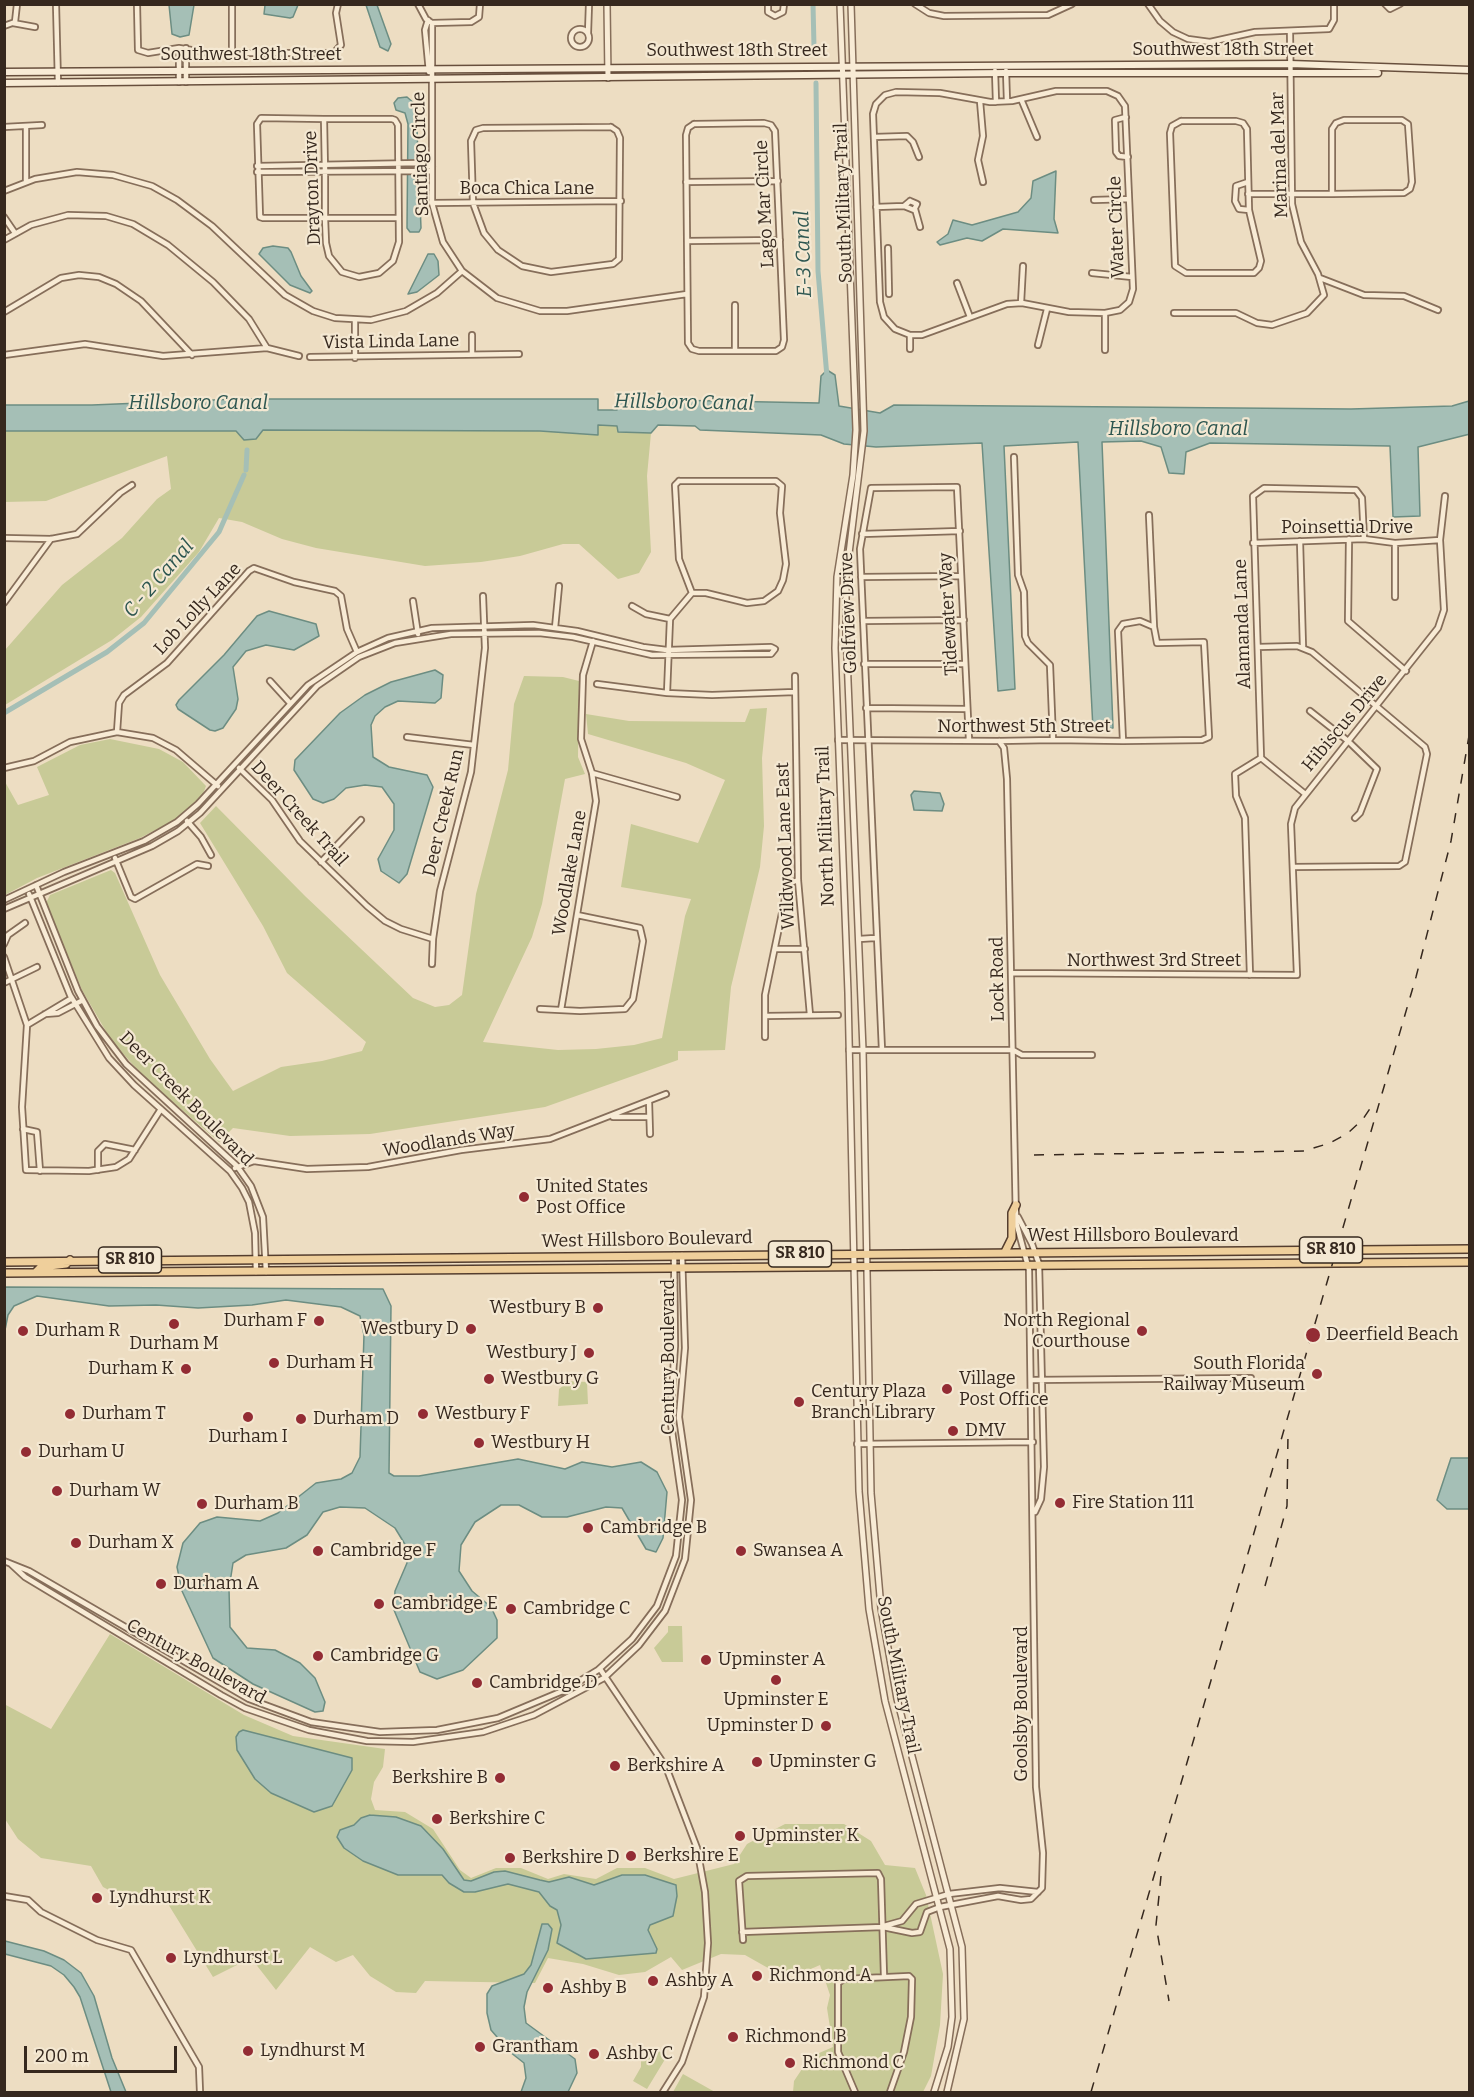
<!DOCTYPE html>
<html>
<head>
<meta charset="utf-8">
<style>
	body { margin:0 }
	#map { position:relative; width:1474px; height:2097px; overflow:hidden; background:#edddc2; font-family:Bitter,serif }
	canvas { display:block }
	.frame { position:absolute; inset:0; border:6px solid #36281e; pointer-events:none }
	.scale { position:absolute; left:24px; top:2046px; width:153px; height:27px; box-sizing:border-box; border:3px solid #36281e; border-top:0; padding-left:8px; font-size:18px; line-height:21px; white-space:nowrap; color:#36281e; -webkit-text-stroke:4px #f4e8d2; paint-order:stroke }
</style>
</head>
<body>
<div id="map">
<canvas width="1474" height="2097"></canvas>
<div class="frame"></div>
<div class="scale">200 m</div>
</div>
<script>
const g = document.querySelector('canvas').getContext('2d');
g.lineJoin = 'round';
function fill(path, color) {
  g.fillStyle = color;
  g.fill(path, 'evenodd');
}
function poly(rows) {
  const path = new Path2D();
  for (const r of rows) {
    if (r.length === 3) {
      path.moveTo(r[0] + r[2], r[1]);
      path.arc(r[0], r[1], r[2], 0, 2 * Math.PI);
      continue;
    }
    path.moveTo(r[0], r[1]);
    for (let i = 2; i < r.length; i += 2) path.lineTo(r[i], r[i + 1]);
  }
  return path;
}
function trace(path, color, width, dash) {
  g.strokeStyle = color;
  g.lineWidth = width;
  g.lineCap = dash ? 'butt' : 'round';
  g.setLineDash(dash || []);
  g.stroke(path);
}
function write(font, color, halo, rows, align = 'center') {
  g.font = font + ' Bitter,serif';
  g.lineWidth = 4.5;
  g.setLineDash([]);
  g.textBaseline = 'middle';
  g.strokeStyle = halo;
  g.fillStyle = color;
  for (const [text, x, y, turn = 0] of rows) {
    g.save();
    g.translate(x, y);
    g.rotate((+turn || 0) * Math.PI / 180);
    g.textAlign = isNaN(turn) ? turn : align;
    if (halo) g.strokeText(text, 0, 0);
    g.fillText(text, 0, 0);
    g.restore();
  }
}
fill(poly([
	[598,425,618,426,618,432,651,433,647,476,651,552,639,573,618,579,579,544,563,544,520,556,481,562,425,566,316,548,282,539,242,522,219,518,199,552,141,617,112,640,5,705,5,650,62,585,122,538,157,499,171,489,167,456,46,501,5,502,5,431,236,431,244,440,256,439,263,430,540,431,597,435],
	[524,676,563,677,579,681,578,757,585,774,565,779,542,904,532,937,483,1042,558,1050,596,1049,634,1045,662,1038,685,916,691,899,621,887,631,824,698,843,725,780,686,763,588,734,586,714,629,721,745,722,750,709,767,708,762,758,764,826,760,867,731,987,725,1050,678,1051,678,1060,545,1107,370,1134,290,1136,233,1128,219,1142,143,1076,111,1040,82,990,46,903,50,895,111,870,115,873,160,975,210,1059,233,1091,281,1067,322,1061,362,1051,366,1042,287,973,263,926,200,823,216,806,305,896,413,998,435,1007,449,1005,462,995,476,894,508,770,514,704],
	[110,739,159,749,183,762,206,786,201,799,188,813,140,838,37,878,5,895,4,780,18,805,49,795,37,767,80,745],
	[569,1381,587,1382,588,1404,558,1406,559,1389],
	[668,1626,682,1626,683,1662,662,1662,654,1648,668,1632],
	[110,1634,244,1715,293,1736,385,1749,383,1767,374,1782,371,1799,375,1810,405,1812,433,1829,460,1870,471,1878,496,1868,521,1868,548,1879,564,1874,596,1879,617,1868,645,1868,674,1879,734,1864,747,1844,785,1824,844,1824,871,1841,885,1865,915,1868,926,1895,943,1974,940,2025,931,2076,923,2092,793,2092,794,2081,810,2057,833,2047,827,2008,830,1995,820,1965,797,1975,768,1968,745,1955,721,1954,682,1970,671,1957,645,1972,619,1975,583,1964,548,1958,535,1983,425,1981,416,1993,396,1992,370,1976,353,1955,336,1962,310,1947,276,1990,251,1958,213,1977,165,1899,128,1900,103,1887,91,1866,41,1858,18,1839,5,1819,4,1704,51,1729],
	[654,2048,667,2056,647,2089,633,2081,641,2067,641,2057],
	[683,2074,715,2092,673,2092]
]), '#c8ca97');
const water = poly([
	[169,5,194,5,189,35,180,37,172,34,169,5],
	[265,5,265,4,298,5,293,17,290,18,264,14,265,5],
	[366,5,377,5,391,44,388,51,380,47,366,5],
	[407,97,416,105,421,228,419,232,410,232,407,228,408,124,405,113,396,110,394,103,398,98,407,97],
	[1056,171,1054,219,1058,233,1003,229,982,241,967,238,940,245,937,242,948,234,953,220,972,225,1018,212,1031,198,1033,181,1056,171],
	[273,246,288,248,291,252,301,276,312,291,310,293,290,285,259,254,263,248,273,246],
	[428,254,434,254,438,261,439,275,417,292,408,294,428,254],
	[827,370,835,375,839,406,880,413,894,405,1351,409,1452,406,1469,401,1470,434,1418,447,1420,516,1393,517,1390,446,1210,443,1186,452,1184,474,1169,473,1161,447,1141,441,1102,442,1113,728,1093,729,1078,442,1004,446,1015,689,998,691,982,443,876,447,844,444,821,435,700,430,695,426,658,425,651,433,618,432,617,426,598,425,598,435,540,431,263,430,256,439,244,440,236,431,5,431,4,405,92,405,238,399,598,399,598,410,617,410,617,399,819,403,821,376,827,370],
	[269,611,316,624,319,636,294,650,266,645,246,651,233,667,238,699,236,709,223,728,215,731,210,730,178,709,176,705,179,700,224,655,257,616,269,611],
	[435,670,443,675,441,698,435,703,398,701,385,707,375,716,371,725,373,757,389,767,427,775,433,787,407,874,399,883,381,871,378,859,394,830,394,804,382,787,365,785,346,788,334,799,323,803,313,799,294,770,295,760,340,713,365,695,391,682,435,670],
	[914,791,940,793,944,804,942,811,914,810,911,795,914,791],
	[5,1287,383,1289,391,1306,389,1473,394,1476,419,1476,518,1459,565,1469,582,1462,612,1467,641,1462,657,1472,667,1492,663,1538,656,1552,646,1549,622,1508,606,1507,567,1517,542,1517,519,1505,501,1505,475,1522,461,1545,459,1571,472,1591,491,1607,497,1620,497,1638,463,1670,437,1679,420,1672,394,1610,395,1591,407,1563,406,1546,395,1528,365,1508,340,1507,323,1512,307,1535,286,1548,246,1555,233,1563,229,1589,230,1627,247,1648,275,1650,300,1663,315,1678,325,1702,323,1711,315,1712,253,1684,213,1658,182,1591,177,1567,183,1543,200,1523,217,1517,260,1521,278,1513,316,1483,341,1479,352,1473,360,1457,364,1335,360,1316,341,1307,286,1300,252,1305,198,1308,156,1305,109,1306,37,1296,14,1306,8,1315,5,1330,5,1287],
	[1451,1458,1469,1458,1469,1509,1447,1509,1437,1500,1451,1458],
	[243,1730,352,1758,352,1770,332,1806,314,1812,271,1793,255,1779,237,1750,236,1737,239,1732,243,1730],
	[370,1815,396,1817,421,1826,443,1849,464,1880,471,1881,494,1872,505,1871,540,1880,549,1882,569,1877,594,1885,622,1875,645,1875,676,1885,677,1896,673,1916,650,1925,648,1930,657,1949,656,1953,586,1959,557,1943,561,1925,557,1910,550,1906,539,1892,508,1884,475,1892,464,1892,449,1883,442,1875,398,1875,363,1861,344,1848,337,1837,340,1830,354,1825,361,1818,370,1815],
	[542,1924,548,1924,552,1929,548,1950,527,1992,524,2007,526,2023,575,2059,577,2073,568,2092,521,2092,526,2078,524,2063,510,2052,491,2030,487,2013,487,1994,492,1986,524,1974,531,1965,542,1924],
	[5,1941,44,1951,64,1960,81,1973,94,1996,112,2058,126,2092,111,2092,80,1997,74,1987,64,1975,51,1966,5,1954,5,1941]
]);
fill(water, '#a5bfb6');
trace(water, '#6c8d82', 1.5);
trace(poly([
	[813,4,814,47],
	[816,83,818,271,827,377],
	[246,470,247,450],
	[4,713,107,652,144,623,219,532,244,475]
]), '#a5bfb6', 5);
const minor = poly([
	[56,4,58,83],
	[137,4,138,50,148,53,179,48,210,53,334,53,341,45,336,13,338,4],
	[232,4,232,53],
	[418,4,426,19,432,23,471,22,479,17,480,4],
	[768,4,768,12,775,16,783,12,784,4],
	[915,4,929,13,944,16,1048,15,1072,4],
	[1148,4,1160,21,1173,32,1188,39,1210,42,1255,32,1329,29,1334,20,1334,4],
	[1385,4,1390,9,1400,4],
	[428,20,425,30,429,72],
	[13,23,35,27],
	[432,23,432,203,443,242,462,271,497,298,540,311,567,311,687,294],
	[4,26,15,22,17,4],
	[580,38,9],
	[588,33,589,4],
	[179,48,179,82],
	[186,48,186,82],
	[995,71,996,102],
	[1006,71,1007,101],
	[1056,91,1107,91,1118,96,1125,106,1133,289,1129,302,1120,310,1105,313,1069,312,1022,303,1007,304,922,335,910,335,895,329,884,317,880,302,873,114,876,104,885,95,896,92,940,93,990,102,1012,101,1056,91],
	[1021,99,1037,137],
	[980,101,983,136,978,160,983,182],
	[1126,117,1115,120,1116,152,1119,156,1128,157],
	[324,119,325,171,325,218,326,243,329,256,342,272,359,277,379,273,393,261,399,242,398,125,395,120,392,119,324,119,261,118,257,124,260,217,263,218,398,218],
	[1181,121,1236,121,1243,123,1247,129,1249,210,1261,261,1259,268,1254,273,1186,273,1175,266,1170,133,1172,126,1181,121],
	[694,124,764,123,771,125,775,131,784,340,782,347,776,351,699,351,692,349,688,343,686,135,688,128,694,124],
	[4,127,42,125],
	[26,127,26,181],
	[611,127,617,131,620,138,619,259,613,264,551,272,522,266,498,250,484,233,473,203,471,141,476,130,483,128,611,127],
	[874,137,907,136,913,142,919,157],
	[257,166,420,163,432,167],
	[257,172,432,171],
	[686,182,778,181],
	[1248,182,1236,186,1235,201,1239,209,1249,210],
	[4,191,35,179,77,172,113,175,152,186,177,200,212,226,285,295,313,311,335,318,371,320,406,311,437,293,462,271],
	[1248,194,1332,194,1404,193,1410,189,1412,182,1408,124,1402,120,1344,120,1336,123,1332,129,1332,194],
	[1094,200,1129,199],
	[910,201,917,204,914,210,904,206,910,201],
	[432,203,621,201],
	[876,207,904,206],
	[915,209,920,227],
	[4,217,15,233],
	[4,240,31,225,68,215,106,216,133,224,168,245,213,282,249,319,267,348],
	[687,241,780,240],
	[888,248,889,294],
	[1092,273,1132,277],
	[1320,278,1364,295,1404,296,1438,310],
	[957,283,970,317],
	[1021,303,1023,266],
	[4,312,61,278,79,275,99,277,116,284,141,301,192,355],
	[1174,313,1236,313,1257,323,1272,325,1307,313,1324,295,1318,274,1301,242,1292,204,1290,31],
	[355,320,355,358],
	[472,335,472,354],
	[1038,345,1047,309],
	[910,349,910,335],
	[1105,350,1105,313],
	[735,351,735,305],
	[4,355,85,344,163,356,267,348,299,356],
	[310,357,519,354],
	[1014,457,1018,575,1024,592,1025,636,1028,643,1050,665,1053,740],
	[679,481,776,481,782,486,780,513,786,564,783,580,778,591,764,601,747,603,706,593,692,593,679,559,675,485,679,481],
	[1149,515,1154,627],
	[862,534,960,531],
	[4,538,51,539,77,534,120,493,132,485],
	[1349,539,1348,621,1406,671],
	[1300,541,1303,647],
	[1253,543,1364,539,1395,543,1440,540],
	[1395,543,1395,597],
	[861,577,960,576],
	[413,601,418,634],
	[4,603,51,539],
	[632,606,646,614,670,619],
	[863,621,964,620],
	[555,628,559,586],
	[1258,647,1297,646,1312,652,1425,747,1427,754,1405,862,1399,866,1293,867],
	[864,664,965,664],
	[795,676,798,880,810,1015],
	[270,681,290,703],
	[597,684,667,693,712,695,795,692],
	[667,693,670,619,692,593],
	[866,708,967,709],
	[1310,711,1348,741,1377,769,1360,813,1355,818],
	[117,732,119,703,124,695,167,663,249,571,254,568,294,582,335,591,341,596,347,629,357,652],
	[407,737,474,745],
	[838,740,999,741,1053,740,1123,741,1202,740,1209,737,1204,642,1157,643,1154,627,1140,621,1123,624,1118,631,1123,741],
	[4,768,34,761,70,742,117,732,153,738,176,750,218,786],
	[239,768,272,800,300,841,367,906,385,921,401,929,433,939],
	[592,773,677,797],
	[1304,793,1261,758,1253,496,1264,488,1356,490,1362,498,1364,539],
	[187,821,201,837,211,855],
	[115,858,131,897,135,899,197,864,208,866],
	[321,862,361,820],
	[36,885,78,991,97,1026,126,1064,237,1166,251,1186,263,1217,266,1272],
	[29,894,70,995,109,1058,134,1085,230,1171,242,1188,249,1202,255,1233,256,1272],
	[4,900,64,872,144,841,177,822,198,804,308,685,357,652,388,638,432,628,533,625,577,631,643,647,667,650,771,647,775,649,771,654,652,655,573,637,539,633,451,634,395,643,359,657,317,686,200,813,178,831,152,846,4,909],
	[859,939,875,938],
	[4,944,8,935,25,923],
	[776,949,805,949],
	[4,957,27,1025,72,998],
	[432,964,433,939,440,891,471,772,485,648,483,596],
	[1012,973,1297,975,1291,824,1295,808,1438,628,1444,610,1440,540,1445,496],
	[1250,975,1245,818,1236,796,1235,774,1261,758],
	[4,983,37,967],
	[540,1009,580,1011,625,1009,633,999,643,941,640,928,577,915],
	[561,1010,596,801,592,773,581,739,583,675,593,641],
	[45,1014,58,1013,83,1000],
	[765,1016,838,1015],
	[27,1025,22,1107,26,1170,89,1171,116,1167,129,1159,161,1109],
	[765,1037,765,995,788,884,798,880],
	[849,1050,1013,1050,1022,1055,1092,1055],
	[882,1050,860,549,871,488,957,487,969,740],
	[649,1101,650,1134],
	[613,1117,649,1117],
	[23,1129,37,1132,40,1171],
	[235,1168,254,1161,307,1169,368,1167,461,1150,550,1139,666,1094],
	[98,1170,98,1151,105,1144,135,1150],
	[1018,1217,1032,1244,1039,1264,1044,1467,1041,1499,1035,1512],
	[1032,1380,1251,1378],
	[857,1444,1033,1442],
	[4,1561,29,1571,249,1699,311,1722,380,1732,437,1730,498,1718,565,1690,598,1670,632,1639,657,1606,676,1556,682,1500,670,1417,675,1346,674,1255],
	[11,1564,25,1577,221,1695,245,1708,309,1730,367,1741,413,1742,483,1732,534,1715,604,1678,639,1645,665,1611,685,1559,691,1500,679,1417,685,1348,682,1255],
	[600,1669,666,1767,697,1848,705,1892,708,1943,704,1997,682,2062,663,2092],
	[4,1896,28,1900,41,1912,97,1940,131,1950,199,2067,200,2092],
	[884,1926,902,1921,916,1904,949,1894,1000,1888,1038,1892],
	[742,1932,883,1927,912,1933,920,1932,927,1912,940,1907,998,1896,1021,1900,1031,1899,1042,1888,1043,1853,1036,1787,1029,1270,1016,1222,1007,779,1004,748,999,741],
	[743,1940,739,1881,747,1876,878,1873,881,1879,884,1976],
	[855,2092,838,2052,838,1983,844,1979,909,1976,912,1979,911,2017,904,2052,890,2092]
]);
const tertiary = poly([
	[607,4,608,78],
	[840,4,856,430,853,475,837,577,835,648,848,993,859,1491,869,1609,885,1701,950,1949,952,2017,948,2047,934,2092],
	[851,4,864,431,846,578,846,632,863,1050,871,1493,881,1608,897,1699,962,1947,964,2019,947,2092]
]);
const secondary = poly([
	[4,72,1290,64,1470,70],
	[4,83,1006,73,1378,73]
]);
const primary = poly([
	[1005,1252,1012,1238,1012,1213,1016,1205],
	[4,1262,1470,1249],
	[36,1272,41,1267,66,1264,70,1260],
	[4,1273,1470,1262]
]);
trace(minor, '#866e5a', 8);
trace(tertiary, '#866e5a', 8);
trace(secondary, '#684f3d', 9);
trace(primary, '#543d2e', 10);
trace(minor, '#f8ebd5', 4.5);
trace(tertiary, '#f8ebd5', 5);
trace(secondary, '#f8ebd5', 6);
trace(primary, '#efcf9b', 7);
trace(poly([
	[1034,1155,1304,1151,1330,1143,1348,1133,1363,1119,1375,1101],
	[1265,1586,1287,1506,1288,1433],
	[1161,1876,1156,1925,1169,2001],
	[1091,2092,1416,977,1451,841,1470,730]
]), '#36281e', 1.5, [10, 10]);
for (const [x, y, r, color] of [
	[524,1197,6,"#932c34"],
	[598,1308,6,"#932c34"],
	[319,1321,6,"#932c34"],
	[174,1324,6,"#932c34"],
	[471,1329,6,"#932c34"],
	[23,1331,6,"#932c34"],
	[1142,1331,6,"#932c34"],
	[1313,1335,8,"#932c34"],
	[589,1353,6,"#932c34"],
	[274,1363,6,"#932c34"],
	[186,1369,6,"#932c34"],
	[1317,1374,6,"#932c34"],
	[489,1379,6,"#932c34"],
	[947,1389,6,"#932c34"],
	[799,1402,6,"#932c34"],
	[70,1414,6,"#932c34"],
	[423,1414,6,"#932c34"],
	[248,1417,6,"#932c34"],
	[301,1419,6,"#932c34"],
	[953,1431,6,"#932c34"],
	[479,1443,6,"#932c34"],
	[26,1452,6,"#932c34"],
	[57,1491,6,"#932c34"],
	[1060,1503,6,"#932c34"],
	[202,1504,6,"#932c34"],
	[588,1528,6,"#932c34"],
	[76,1543,6,"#932c34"],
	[318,1551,6,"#932c34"],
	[741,1551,6,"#932c34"],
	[161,1584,6,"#932c34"],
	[379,1604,6,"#932c34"],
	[511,1609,6,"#932c34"],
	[318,1656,6,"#932c34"],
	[706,1660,6,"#932c34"],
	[776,1680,6,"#932c34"],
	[477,1683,6,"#932c34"],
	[826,1726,6,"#932c34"],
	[757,1762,6,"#932c34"],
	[615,1766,6,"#932c34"],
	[500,1778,6,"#932c34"],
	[437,1819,6,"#932c34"],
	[740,1836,6,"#932c34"],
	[631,1856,6,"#932c34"],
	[510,1858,6,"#932c34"],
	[97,1898,6,"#932c34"],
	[171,1958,6,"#932c34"],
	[757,1976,6,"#932c34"],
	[653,1981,6,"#932c34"],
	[548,1988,6,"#932c34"],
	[733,2037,6,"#932c34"],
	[480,2047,6,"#932c34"],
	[248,2051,6,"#932c34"],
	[594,2054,6,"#932c34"],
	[790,2063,6,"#932c34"]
]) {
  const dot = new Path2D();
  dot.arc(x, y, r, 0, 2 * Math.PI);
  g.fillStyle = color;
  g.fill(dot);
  trace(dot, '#f4e8d2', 2);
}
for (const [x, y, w] of [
	[1331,1250,63],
	[800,1254,63],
	[130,1260,63]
]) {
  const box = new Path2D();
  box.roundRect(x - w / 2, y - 13, w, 26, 4.5);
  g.fillStyle = '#f4e8d2';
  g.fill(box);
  trace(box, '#36281e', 1.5);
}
write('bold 16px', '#36281e', null, [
	["SR 810",1331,1250],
	["SR 810",800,1254],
	["SR 810",130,1260]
]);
write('18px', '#36281e', '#f4e8d2', [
	["Southwest 18th Street",1223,50],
	["Southwest 18th Street",737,51],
	["Southwest 18th Street",251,55],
	["Santiago Circle",421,154,-92],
	["Marina del Mar",1280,155,-92],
	["Drayton Drive",313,188,-92],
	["Boca Chica Lane",527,189],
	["South Military Trail",844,203,-92],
	["Lago Mar Circle",765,204,-93],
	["Water Circle",1117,227,-92],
	["Vista Linda Lane",391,342,-1],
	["Poinsettia Drive",1347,528],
	["Lob Lolly Lane",198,609,-47],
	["Golfview Drive",849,613,-92],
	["Tidewater Way",949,614,-93],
	["Alamanda Lane",1243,624,-92],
	["Hibiscus Drive",1345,723,-50],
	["Northwest 5th Street",1024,727],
	["Deer Creek Run",444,813,-77],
	["Deer Creek Trail",299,814,48],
	["North Military Trail",826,826,-92],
	["Wildwood Lane East",786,846,-92],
	["Woodlake Lane",570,873,-80],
	["Northwest 3rd Street",1154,961],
	["Lock Road",998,979,-91],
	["Deer Creek Boulevard",186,1099,45],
	["Woodlands Way",449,1141,-9],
	["West Hillsboro Boulevard",1133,1236],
	["West Hillsboro Boulevard",647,1240,-1],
	["Century Boulevard",669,1357,-90],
	["Century Boulevard",196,1662,29],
	["South Military Trail",898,1675,79],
	["Goolsby Boulevard",1022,1704,-90]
]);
write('18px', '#36281e', '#f4e8d2', [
	["United States",536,1187],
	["Post Office",536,1208],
	["Westbury B",586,1308,"right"],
	["Durham F",307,1321,"right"],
	["North Regional",1130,1321,"right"],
	["Courthouse",1130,1342,"right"],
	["Westbury D",459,1329,"right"],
	["Durham R",35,1331],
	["Deerfield Beach",1326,1335],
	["Durham M",174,1344,"center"],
	["Westbury J",577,1353,"right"],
	["Durham H",286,1363],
	["South Florida",1305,1364,"right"],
	["Railway Museum",1305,1385,"right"],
	["Durham K",174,1369,"right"],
	["Westbury G",501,1379],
	["Village",959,1379],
	["Post Office",959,1400],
	["Century Plaza",811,1392],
	["Branch Library",811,1413],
	["Durham T",82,1414],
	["Westbury F",435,1414],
	["Durham D",313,1419],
	["DMV",965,1431],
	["Durham I",248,1437,"center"],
	["Westbury H",491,1443],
	["Durham U",38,1452],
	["Durham W",69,1491],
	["Fire Station 111",1072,1503],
	["Durham B",214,1504],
	["Cambridge B",600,1528],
	["Durham X",88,1543],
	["Cambridge F",330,1551],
	["Swansea A",753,1551],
	["Durham A",173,1584],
	["Cambridge E",391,1604],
	["Cambridge C",523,1609],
	["Cambridge G",330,1656],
	["Upminster A",718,1660],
	["Cambridge D",489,1683],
	["Upminster E",776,1700,"center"],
	["Upminster D",814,1726,"right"],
	["Upminster G",769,1762],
	["Berkshire A",627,1766],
	["Berkshire B",488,1778,"right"],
	["Berkshire C",449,1819],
	["Upminster K",752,1836],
	["Berkshire E",643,1856],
	["Berkshire D",522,1858],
	["Lyndhurst K",109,1898],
	["Lyndhurst L",183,1958],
	["Richmond A",769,1976],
	["Ashby A",665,1981],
	["Ashby B",560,1988],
	["Richmond B",745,2037],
	["Grantham",492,2047],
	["Lyndhurst M",260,2051],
	["Ashby C",606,2054],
	["Richmond C",802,2063]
], 'left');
write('italic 20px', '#2d5650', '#f4e8d2', [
	["E-3 Canal",804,254,-92],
	["Hillsboro Canal",198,403],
	["Hillsboro Canal",684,403,1],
	["Hillsboro Canal",1178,429],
	["C - 2 Canal",159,579,-49]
]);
</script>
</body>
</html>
